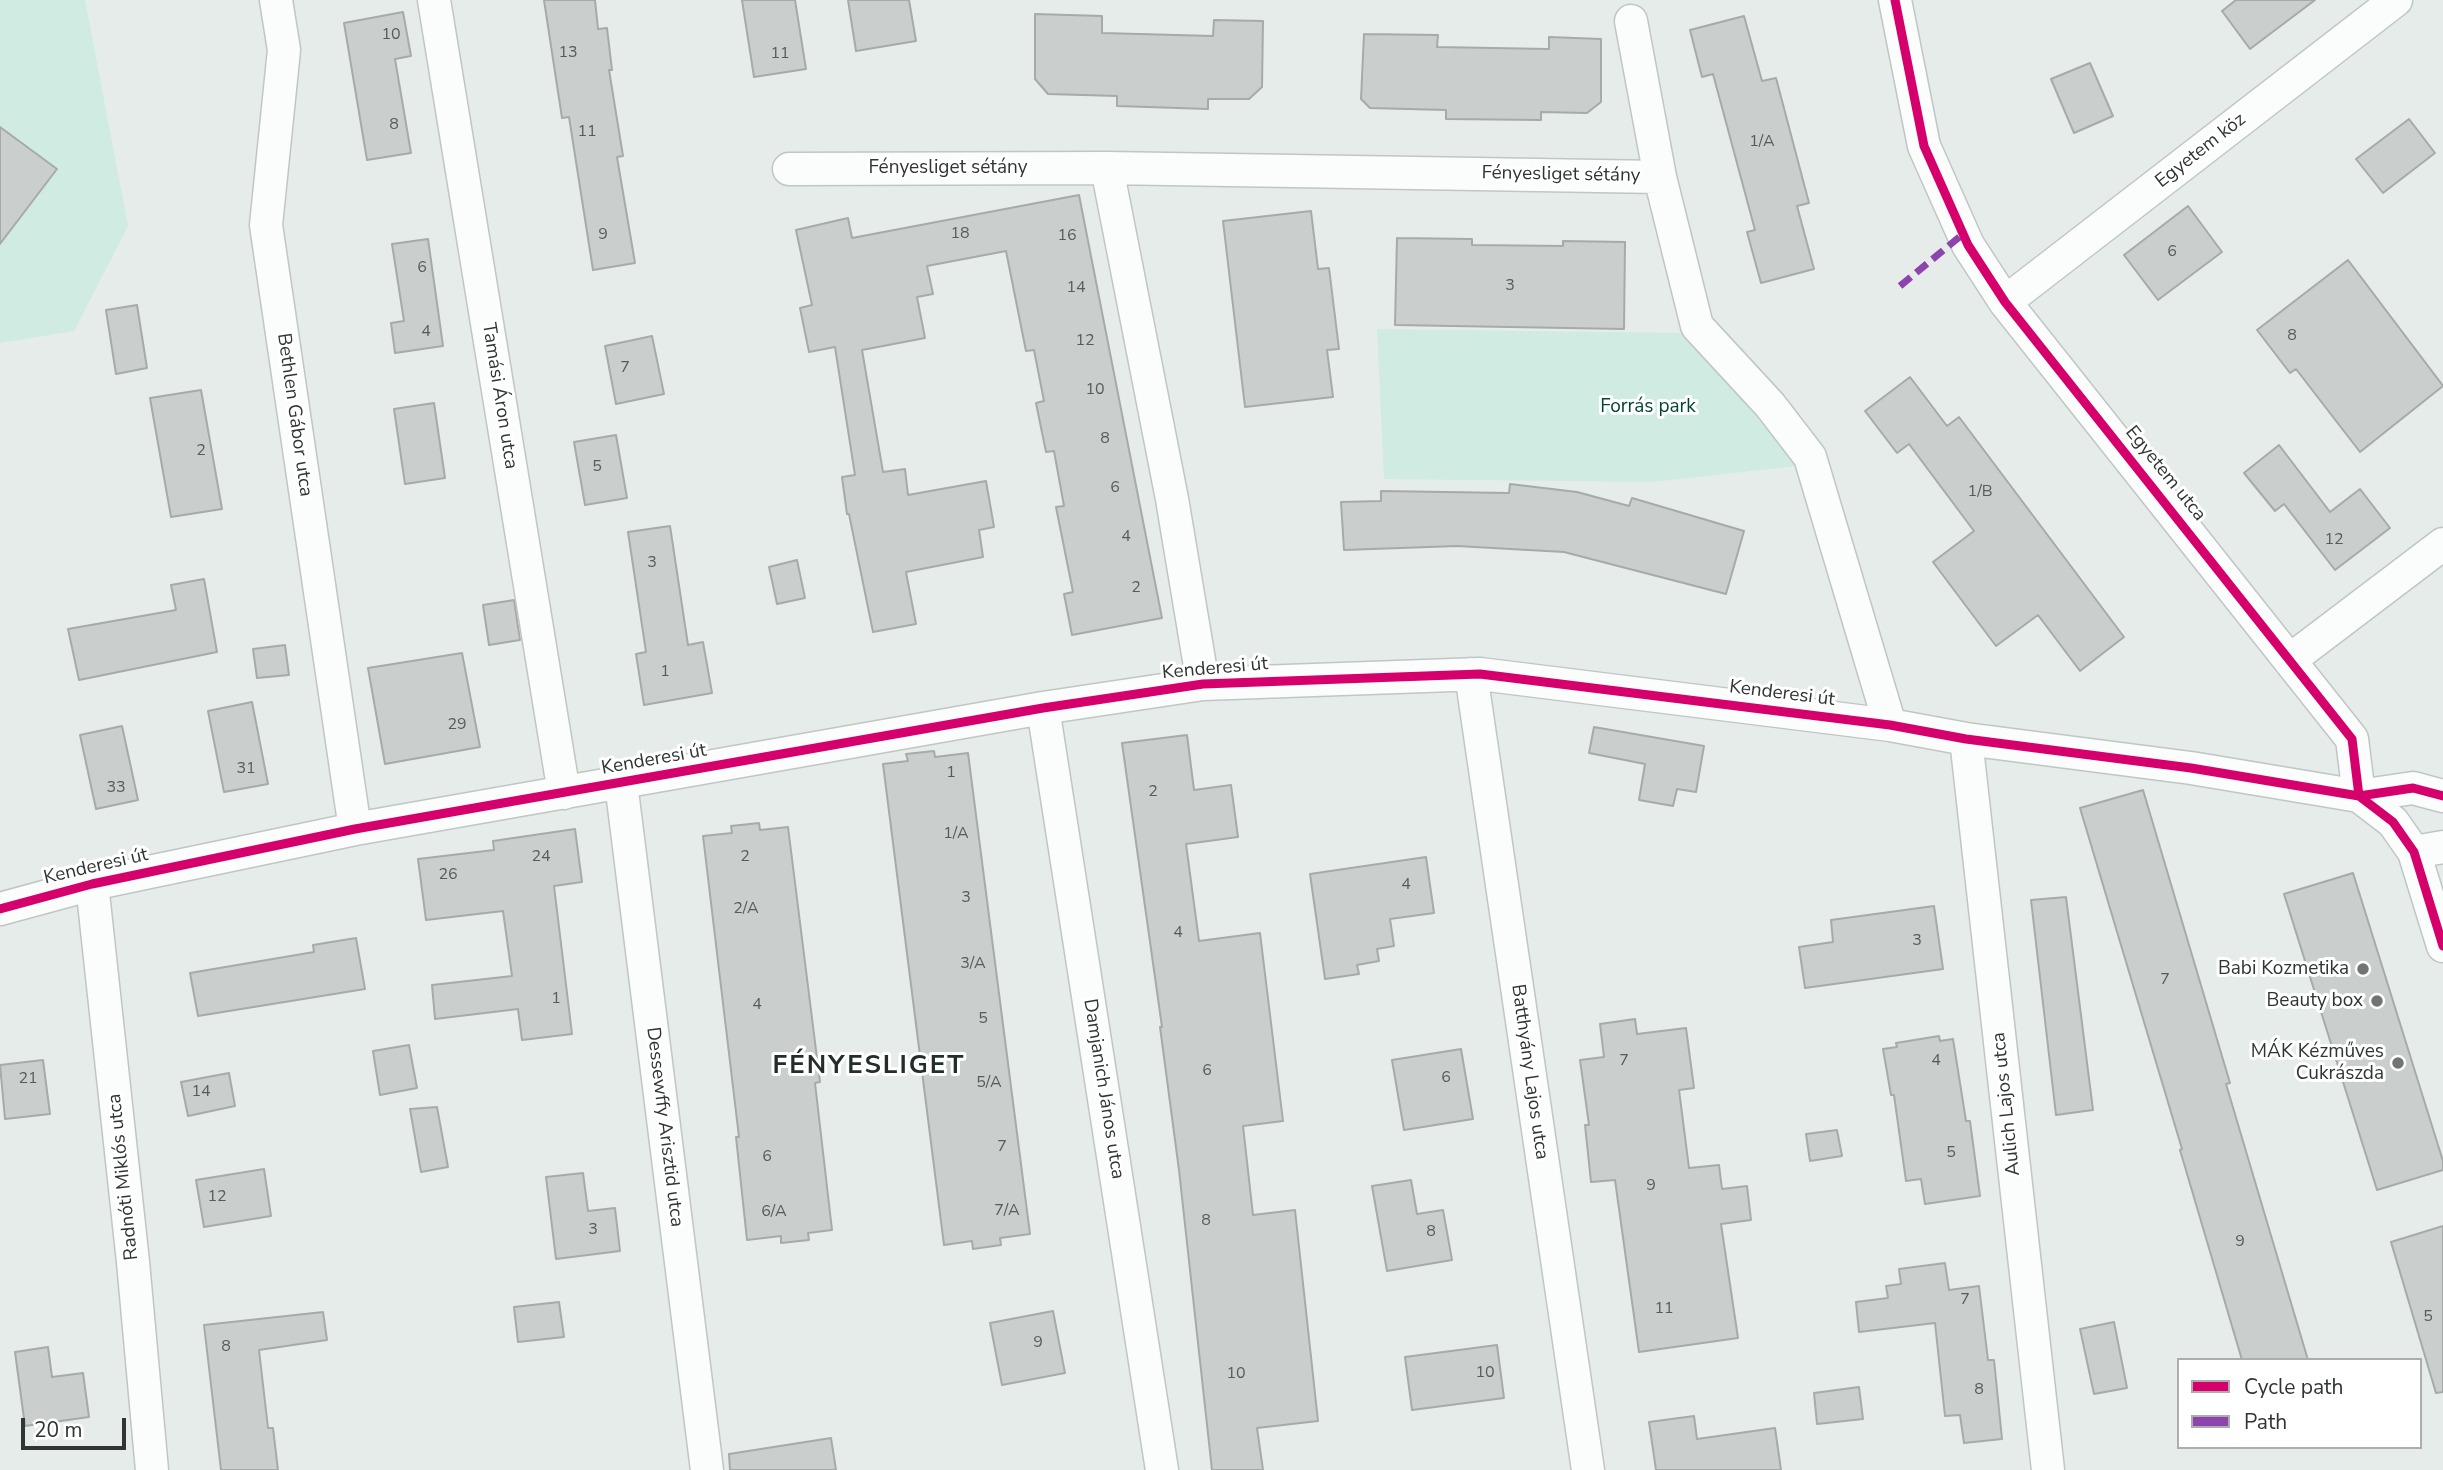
<!DOCTYPE html>
<html>
<head>
<meta charset="utf-8">
<style>
	body { margin:0 }
	#map { position:relative; width:2443px; height:1470px; overflow:hidden; background:#e6ecea; font-family:"Nunito Sans",sans-serif }
	canvas { display:block }
	.legend { position:absolute; left:2177px; top:1358px; width:245px; height:91px; box-sizing:border-box; background:#fff; border:2px solid #acaead; margin:0; padding:9px 12px; list-style:none; font-size:21px; color:#303533 }
	.legend li { display:flex; align-items:center; gap:14px; height:35px }
	.legend b { width:35px; border:2px solid #acaead }
	.scale { position:absolute; left:21px; top:1418px; width:105px; height:32px; box-sizing:border-box; border:4px solid #303533; border-top:0; padding-left:9px; font-size:21px; line-height:24px; white-space:nowrap; color:#303533; -webkit-text-stroke:5px #fff; paint-order:stroke }
</style>
</head>
<body>
<div id="map">
<canvas width="2443" height="1470"></canvas>
<ul class="legend">
<li><b style="height:9px;background:#d6006c"></b>Cycle path</li>
<li><b style="height:9px;background:#8e44ad"></b>Path</li>
</ul>
<div class="scale">20 m</div>
</div>
<script>
const g = document.querySelector('canvas').getContext('2d');
g.lineJoin = 'round';
function fill(path, color) {
  g.fillStyle = color;
  g.fill(path, 'evenodd');
}
function poly(rows) {
  const path = new Path2D();
  for (const r of rows) {
    path.moveTo(r[0], r[1]);
    for (let i = 2; i < r.length; i += 2) path.lineTo(r[i], r[i + 1]);
  }
  return path;
}
function trace(path, color, width, dash) {
  g.strokeStyle = color;
  g.lineWidth = width;
  g.lineCap = dash ? 'butt' : 'round';
  g.setLineDash(dash || []);
  g.stroke(path);
}
function write(font, color, halo, rows, align = 'center') {
  g.font = font + ' "Nunito Sans",sans-serif';
  g.lineWidth = 6;
  g.setLineDash([]);
  g.textBaseline = 'middle';
  g.strokeStyle = halo;
  g.fillStyle = color;
  for (const [text, x, y, turn = 0] of rows) {
    g.save();
    g.translate(x, y);
    g.rotate((+turn || 0) * Math.PI / 180);
    g.textAlign = isNaN(turn) ? turn : align;
    if (halo) g.strokeText(text, 0, 0);
    g.fillText(text, 0, 0);
    g.restore();
  }
}
fill(poly([
	[0,0,85,0,128,226,74,331,0,343],
	[1377,329,1688,333,1797,466,1652,482,1384,479]
]), '#d0ebe2');
const building = poly([
	[544,0,595,0,598,29,607,28,612,70,609,70,623,156,617,157,635,263,593,270,569,117,562,118,544,0],
	[742,0,795,0,806,69,754,77,742,0],
	[848,0,909,0,916,41,856,51,848,0],
	[2236,0,2315,0,2250,49,2222,11,2236,0],
	[403,12,411,56,395,59,411,153,367,160,344,23,403,12],
	[1035,14,1102,16,1102,33,1213,36,1214,20,1263,21,1262,87,1249,99,1208,99,1208,109,1117,106,1117,96,1048,94,1035,79,1035,14],
	[1744,16,1762,81,1776,78,1809,203,1797,206,1814,269,1761,283,1747,232,1755,230,1713,74,1702,77,1690,30,1744,16],
	[1364,34,1438,35,1437,47,1549,49,1549,37,1601,39,1601,102,1587,113,1541,112,1541,120,1446,119,1446,110,1370,108,1361,99,1364,34],
	[2090,63,2113,116,2074,133,2051,79,2090,63],
	[2409,119,2435,153,2383,193,2356,159,2409,119],
	[0,127,57,169,0,244,0,127],
	[1079,195,1162,618,1072,635,1064,594,1073,592,1056,507,1064,506,1054,451,1046,452,1036,403,1044,401,1034,350,1026,351,1006,251,927,266,933,294,917,297,925,338,862,350,883,472,905,469,908,495,986,481,994,527,979,530,983,557,906,572,916,624,873,632,849,514,847,514,842,477,855,475,835,347,809,352,800,308,812,305,796,230,848,218,852,238,1079,195],
	[2188,206,2222,252,2158,300,2124,255,2188,206],
	[1311,211,1318,269,1329,268,1339,349,1327,350,1333,397,1245,407,1223,221,1311,211],
	[1397,238,1472,239,1472,245,1563,246,1563,241,1625,242,1624,329,1395,325,1397,238],
	[428,239,443,346,395,353,391,323,404,321,392,244,428,239],
	[2348,260,2443,386,2360,452,2296,369,2290,373,2257,330,2348,260],
	[137,305,147,368,116,374,106,310,137,305],
	[652,336,664,394,616,404,605,346,652,336],
	[1910,377,1947,426,1959,417,2124,637,2080,671,2038,615,1996,646,1933,562,1974,531,1909,444,1897,453,1865,411,1910,377],
	[201,390,222,509,171,517,150,398,201,390],
	[434,403,445,478,405,484,394,409,434,403],
	[616,435,627,498,585,505,574,442,616,435],
	[2279,445,2330,512,2360,489,2390,528,2335,570,2284,504,2275,511,2244,473,2279,445],
	[1510,484,1577,492,1629,506,1632,498,1744,531,1726,594,1564,552,1457,546,1344,550,1341,502,1381,501,1381,491,1509,493,1510,484],
	[670,526,688,645,703,642,712,693,644,705,636,654,646,652,628,532,670,526],
	[797,560,805,598,777,604,769,567,797,560],
	[204,579,217,652,79,680,68,629,176,610,171,585,204,579],
	[514,600,520,640,489,645,483,605,514,600],
	[285,645,289,675,257,678,253,649,285,645],
	[462,653,480,747,385,764,368,668,462,653],
	[252,702,268,784,224,792,208,711,252,702],
	[122,726,138,800,96,809,80,735,122,726],
	[1594,727,1704,746,1696,792,1677,789,1673,806,1639,800,1645,764,1589,753,1594,727],
	[1187,735,1194,790,1231,785,1238,837,1186,844,1199,941,1260,933,1283,1121,1243,1126,1253,1215,1295,1210,1318,1421,1257,1428,1263,1470,1212,1470,1179,1170,1160,1027,1162,1027,1122,743,1187,735],
	[934,751,935,757,968,753,1030,1234,1000,1238,1001,1245,973,1249,972,1241,944,1245,883,764,908,761,906,754,934,751],
	[2143,790,2230,1083,2226,1084,2308,1360,2242,1360,2180,1150,2182,1149,2080,808,2143,790],
	[759,823,760,830,788,827,820,1082,815,1083,832,1230,808,1233,809,1240,781,1243,781,1236,747,1240,736,1137,739,1137,703,836,732,833,731,826,759,823],
	[575,829,582,882,554,886,572,1034,522,1040,518,1009,435,1019,432,985,512,976,503,911,426,920,418,859,494,850,493,841,575,829],
	[1426,857,1434,913,1390,919,1394,946,1377,949,1379,961,1357,965,1359,974,1325,979,1310,874,1426,857],
	[2353,873,2443,1161,2443,1170,2377,1190,2284,894,2353,873],
	[2066,897,2093,1110,2056,1115,2031,900,2066,897],
	[1934,906,1943,969,1805,988,1799,947,1833,942,1831,920,1934,906],
	[356,938,365,989,198,1016,190,973,314,952,313,945,356,938],
	[1635,1019,1637,1034,1686,1028,1694,1088,1679,1090,1689,1168,1719,1165,1722,1189,1747,1186,1751,1220,1721,1224,1738,1338,1639,1352,1615,1180,1591,1182,1585,1125,1589,1125,1580,1060,1604,1057,1600,1024,1635,1019],
	[1939,1036,1940,1041,1953,1039,1966,1121,1970,1121,1980,1196,1925,1204,1921,1179,1906,1181,1894,1095,1891,1095,1883,1049,1897,1047,1896,1043,1939,1036],
	[409,1045,417,1088,380,1095,373,1051,409,1045],
	[1461,1049,1473,1119,1404,1130,1392,1060,1461,1049],
	[43,1060,50,1114,5,1119,0,1065,43,1060],
	[229,1073,235,1106,188,1116,181,1082,229,1073],
	[437,1107,448,1167,421,1172,410,1109,437,1107],
	[1837,1130,1842,1156,1810,1161,1806,1134,1837,1130],
	[264,1169,271,1216,204,1227,196,1180,264,1169],
	[583,1173,588,1211,615,1208,620,1251,556,1259,546,1177,583,1173],
	[1411,1180,1417,1214,1443,1210,1452,1260,1387,1271,1372,1186,1411,1180],
	[2443,1226,2443,1392,2436,1393,2391,1242,2443,1226],
	[1945,1263,1949,1290,1979,1286,1988,1360,1994,1360,2002,1439,1964,1443,1960,1415,1945,1416,1935,1323,1859,1332,1856,1302,1888,1298,1886,1286,1901,1284,1899,1269,1945,1263],
	[559,1302,564,1337,518,1342,514,1307,559,1302],
	[1053,1311,1065,1373,1002,1385,990,1323,1053,1311],
	[323,1312,327,1340,259,1350,268,1428,273,1428,278,1470,221,1470,204,1325,323,1312],
	[2114,1322,2127,1388,2094,1394,2080,1329,2114,1322],
	[1497,1345,1504,1398,1412,1410,1405,1357,1497,1345],
	[48,1347,52,1377,83,1373,89,1417,25,1426,15,1352,48,1347],
	[1859,1387,1863,1419,1817,1424,1814,1393,1859,1387],
	[1694,1416,1697,1439,1775,1428,1781,1470,1656,1470,1649,1422,1694,1416],
	[831,1438,836,1470,730,1470,729,1454,831,1438]
]);
fill(building, '#cacfcd');
trace(building, '#a6aba9', 2);
const street = poly([
	[276,0,284,50,266,225,355,829],
	[434,0,564,793],
	[1895,0,1924,146,1968,245,2005,302,2352,739,2359,796,2393,822,2414,852,2443,946],
	[1631,21,1660,177,1697,326,1770,405,1810,457,1890,725],
	[1107,168,1660,177],
	[789,169,1107,168,1172,499,1203,684],
	[2005,302,2396,0],
	[2290,660,2443,544],
	[1471,674,1588,1470],
	[1043,708,1162,1470],
	[1966,739,2048,1470],
	[621,783,707,1470],
	[2414,852,2443,847],
	[92,884,133,1262,152,1470],
	[0,909,92,884,355,829,1043,708,1203,684,1480,674,1890,725,1966,739,2191,768,2359,796,2413,788,2443,796]
]);
trace(street, '#c1c6c4', 35);
trace(street, '#fbfcfc', 32);
trace(poly([
	[1900,286,1963,234]
]), '#8e44ad', 7, [14, 7]);
trace(poly([
	[1895,0,1924,146,1968,245,2005,302,2352,739,2359,796,2393,822,2414,852,2443,946],
	[0,909,92,884,355,829,1043,708,1203,684,1480,674,1890,725,1966,739,2191,768,2359,796,2413,788,2443,796]
]), '#d6006c', 9);
for (const [x, y, r, color] of [
	[2363,969,7,"#707573"],
	[2377,1001,7,"#707573"],
	[2398,1063,7,"#707573"]
]) {
  const dot = new Path2D();
  dot.arc(x, y, r, 0, 2 * Math.PI);
  g.fillStyle = color;
  g.fill(dot);
  trace(dot, '#fff', 2.5);
}
write('16px', '#565c5a', null, [
	["10",391,35],
	["13",568,53],
	["11",780,54],
	["8",394,125],
	["11",587,132],
	["1/A",1762,142],
	["18",960,234],
	["9",603,235],
	["16",1067,236],
	["6",2172,252],
	["6",422,268],
	["3",1510,286],
	["14",1076,288],
	["4",426,332],
	["8",2292,336],
	["12",1085,341],
	["7",625,368],
	["10",1095,390],
	["8",1105,439],
	["2",201,451],
	["5",597,467],
	["6",1115,488],
	["1/B",1980,492],
	["4",1126,537],
	["12",2334,540],
	["3",652,563],
	["2",1136,588],
	["1",665,672],
	["29",457,725],
	["31",246,769],
	["1",951,773],
	["33",116,788],
	["2",1153,792],
	["1/A",956,834],
	["24",541,857],
	["2",745,857],
	["26",448,875],
	["4",1406,885],
	["3",966,898],
	["2/A",746,909],
	["4",1178,933],
	["3",1917,941],
	["3/A",973,964],
	["7",2165,980],
	["1",556,999],
	["4",757,1005],
	["5",983,1019],
	["7",1624,1061],
	["4",1936,1061],
	["6",1207,1071],
	["6",1446,1078],
	["21",28,1079],
	["5/A",989,1083],
	["14",201,1092],
	["7",1002,1147],
	["5",1951,1153],
	["6",767,1157],
	["9",1651,1186],
	["12",217,1197],
	["7/A",1007,1211],
	["6/A",774,1212],
	["8",1206,1221],
	["3",593,1230],
	["8",1431,1232],
	["9",2240,1242],
	["7",1965,1300],
	["11",1664,1309],
	["5",2428,1317],
	["9",1038,1343],
	["8",226,1347],
	["10",1485,1373],
	["10",1236,1374],
	["8",1979,1390]
]);
write('19px', '#303533', '#fff', [
	["Egyetem köz",2201,151,-38],
	["Fényesliget sétány",948,168],
	["Fényesliget sétány",1561,175,1],
	["Tamási Áron utca",499,396,81],
	["Bethlen Gábor utca",294,415,82],
	["Egyetem utca",2165,474,51],
	["Kenderesi út",1215,669,-5],
	["Kenderesi út",1782,694,7],
	["Kenderesi út",654,760,-10],
	["Kenderesi út",96,867,-13],
	["Batthyány Lajos utca",1529,1072,82],
	["Damjanich János utca",1103,1089,81],
	["Aulich Lajos utca",2007,1104,-96],
	["Dessewffy Arisztid utca",664,1127,83],
	["Radnóti Miklós utca",124,1177,-96]
]);
write('19px', '#044436', '#fff', [
	["Forrás park",1648,407]
]);
write('19px', '#303533', '#fff', [
	["Babi Kozmetika",2349,969],
	["Beauty box",2363,1001],
	["MÁK Kézműves",2384,1052],
	["Cukrászda",2384,1074]
], 'right');
g.letterSpacing = '2px';
write('bold 26px', '#232e2a', '#fff', [
	["FÉNYESLIGET",869,1067]
]);
g.letterSpacing = '0px';
</script>
</body>
</html>
